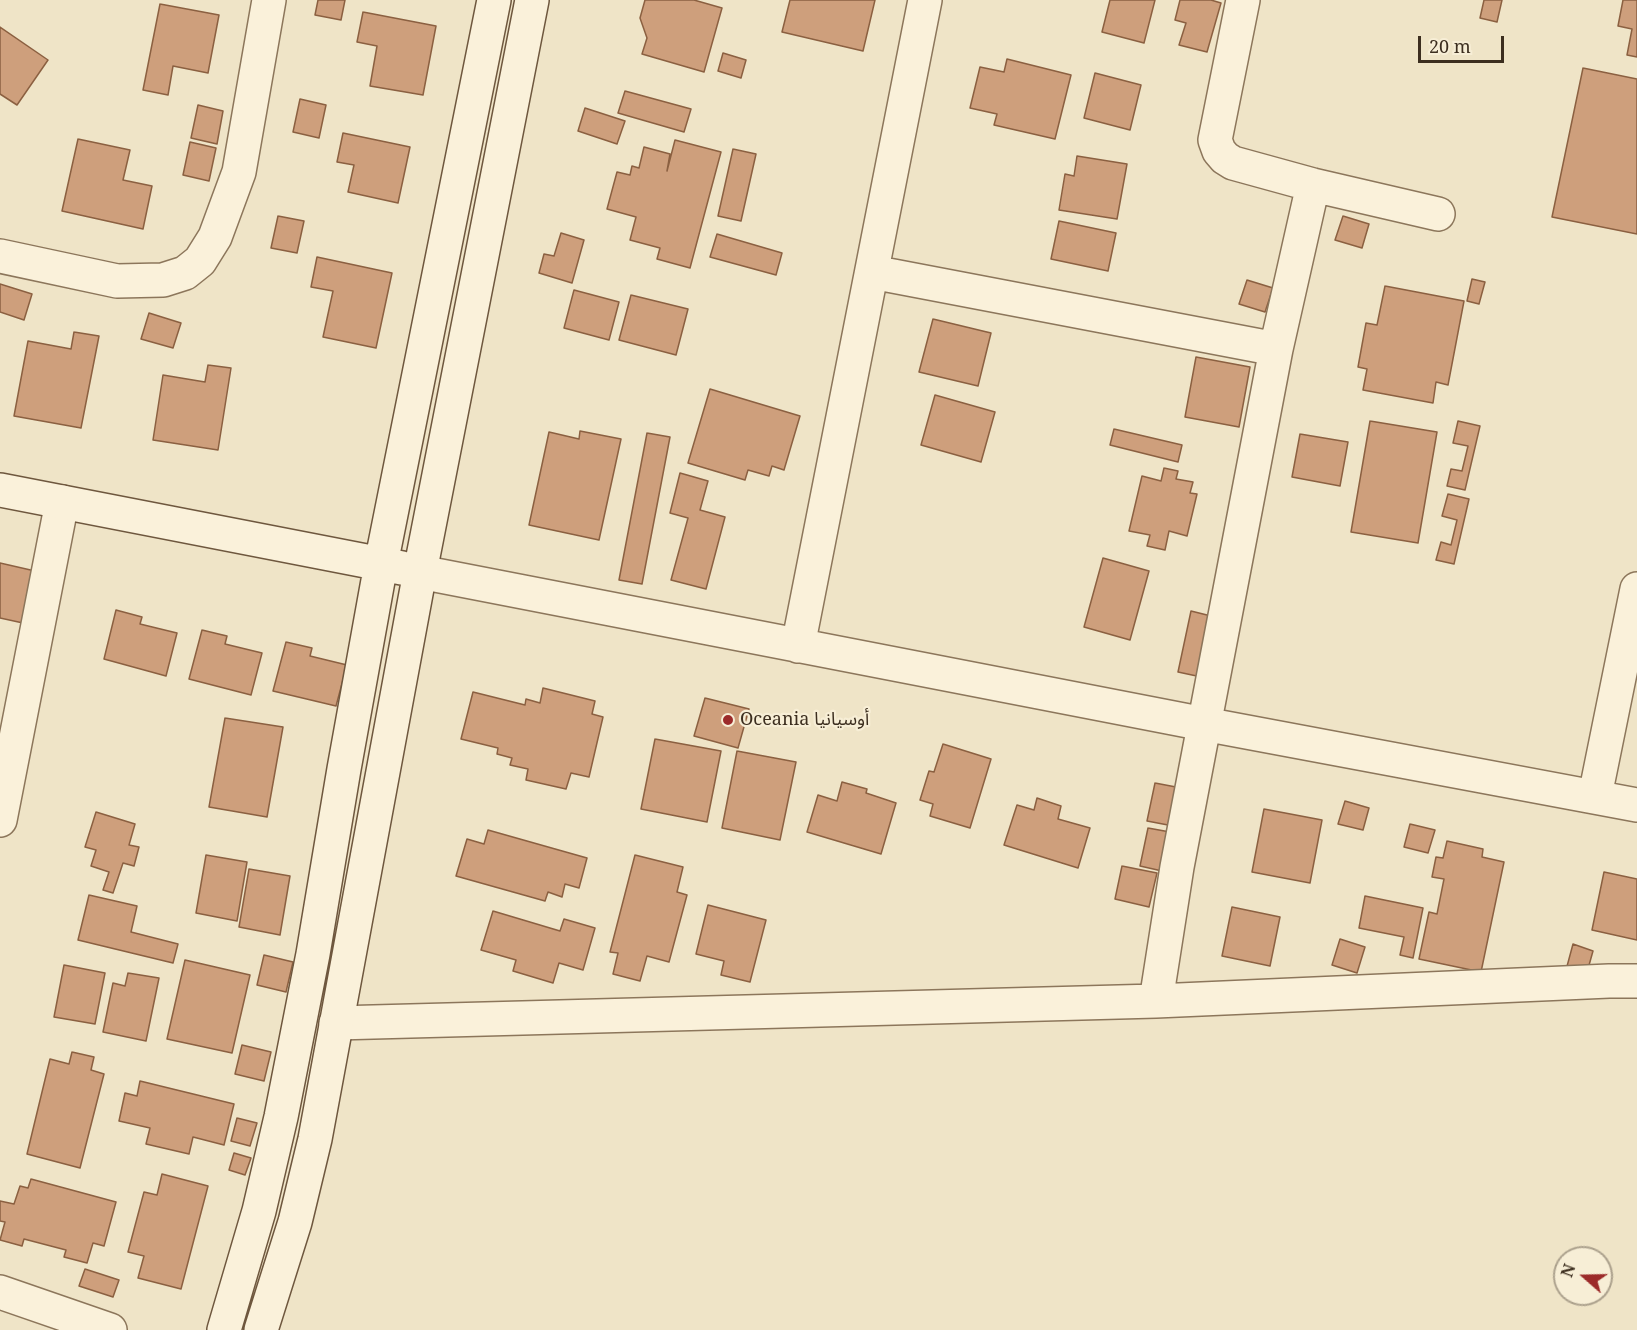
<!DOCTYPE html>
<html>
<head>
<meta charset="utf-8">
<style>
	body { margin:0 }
	#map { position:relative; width:1637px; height:1330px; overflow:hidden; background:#efe4c7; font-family:"Noto Serif",serif }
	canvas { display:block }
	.north { position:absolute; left:1553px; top:1246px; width:60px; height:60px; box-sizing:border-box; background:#f7eed6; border:2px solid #aca18d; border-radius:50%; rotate:290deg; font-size:16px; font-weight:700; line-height:24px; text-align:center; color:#3c2e1f }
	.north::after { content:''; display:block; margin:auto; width:21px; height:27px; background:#9c2b2a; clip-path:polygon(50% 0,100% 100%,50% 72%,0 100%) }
	.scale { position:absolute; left:1418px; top:36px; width:86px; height:27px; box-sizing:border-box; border:3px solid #3c2e1f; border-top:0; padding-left:8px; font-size:18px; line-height:21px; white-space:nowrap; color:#3c2e1f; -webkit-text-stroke:4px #f7eed6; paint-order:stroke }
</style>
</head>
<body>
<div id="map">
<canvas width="1637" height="1330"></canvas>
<div class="north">N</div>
<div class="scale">20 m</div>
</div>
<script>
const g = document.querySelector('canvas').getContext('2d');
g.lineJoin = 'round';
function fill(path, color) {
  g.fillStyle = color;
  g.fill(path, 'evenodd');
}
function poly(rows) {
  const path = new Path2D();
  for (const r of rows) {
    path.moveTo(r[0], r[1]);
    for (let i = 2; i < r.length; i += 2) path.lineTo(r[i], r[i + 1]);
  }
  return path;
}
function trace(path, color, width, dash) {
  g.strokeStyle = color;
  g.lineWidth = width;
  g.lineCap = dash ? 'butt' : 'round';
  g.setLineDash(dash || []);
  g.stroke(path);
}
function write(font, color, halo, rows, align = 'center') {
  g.font = font + ' "Noto Serif","Noto Sans Arabic",serif';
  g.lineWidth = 4.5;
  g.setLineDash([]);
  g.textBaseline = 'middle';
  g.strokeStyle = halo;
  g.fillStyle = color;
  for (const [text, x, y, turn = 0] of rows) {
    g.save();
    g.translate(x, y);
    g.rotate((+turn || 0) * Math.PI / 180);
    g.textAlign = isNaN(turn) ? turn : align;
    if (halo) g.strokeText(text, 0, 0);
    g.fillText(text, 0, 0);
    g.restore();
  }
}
const building = poly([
	[318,0,345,0,341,20,315,15,318,0],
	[645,0,694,0,722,8,704,72,642,54,647,38,640,18,645,0],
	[790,0,875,0,863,51,782,32,790,0],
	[1110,0,1155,0,1144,43,1102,32,1110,0],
	[1180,0,1211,0,1221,3,1207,52,1179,45,1186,23,1175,20,1180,0],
	[1484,0,1502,0,1497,22,1480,18,1484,0],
	[1623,0,1637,0,1637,57,1627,55,1632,29,1618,26,1623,0],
	[160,4,219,15,208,73,173,66,168,95,143,90,160,4],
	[363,12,436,26,423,95,370,86,377,46,357,42,363,12],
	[0,27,48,60,17,105,0,94,0,27],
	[723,53,746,60,741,78,718,71,723,53],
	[1007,59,1071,75,1055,139,994,125,997,114,970,108,980,67,1004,72,1007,59],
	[1583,68,1637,79,1637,234,1552,217,1583,68],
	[1095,73,1141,85,1130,130,1084,118,1095,73],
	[625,91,691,109,684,132,618,113,625,91],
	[300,99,326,105,319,138,293,132,300,99],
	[198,105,223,111,217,144,191,138,198,105],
	[585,108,625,121,617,144,578,131,585,108],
	[343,133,410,147,398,203,348,192,354,165,337,162,343,133],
	[78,139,130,150,123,180,152,186,143,229,62,211,78,139],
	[675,140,721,152,690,268,657,259,660,248,630,240,636,217,607,209,617,172,630,175,632,166,639,168,644,147,670,154,667,171,675,140],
	[190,142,216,148,209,181,183,175,190,142],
	[733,149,756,154,741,221,718,216,733,149],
	[1077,156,1127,164,1117,219,1059,210,1065,174,1074,176,1077,156],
	[278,216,304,221,297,253,271,248,278,216],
	[1343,216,1369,224,1362,248,1335,240,1343,216],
	[1059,221,1116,233,1108,271,1051,259,1059,221],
	[561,233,584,240,572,283,539,273,544,254,554,256,561,233],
	[717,234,782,253,776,275,710,257,717,234],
	[317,257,392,273,376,348,323,337,333,291,311,287,317,257],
	[1472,279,1485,282,1479,304,1467,301,1472,279],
	[1247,280,1273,288,1265,312,1239,304,1247,280],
	[0,284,32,294,24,320,0,312,0,284],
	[1385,286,1464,301,1448,385,1436,382,1433,403,1363,390,1367,369,1358,367,1366,323,1377,325,1385,286],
	[574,290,619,302,609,340,564,328,574,290],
	[631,295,688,309,676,355,619,340,631,295],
	[149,313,181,323,173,348,141,339,149,313],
	[933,319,991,333,978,386,919,372,933,319],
	[74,332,99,336,81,428,14,416,28,341,71,349,74,332],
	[1196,357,1250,367,1239,427,1185,417,1196,357],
	[208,365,231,368,218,450,153,440,163,375,205,382,208,365],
	[710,389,800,416,784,470,772,466,769,476,748,470,745,480,688,463,710,389],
	[935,395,995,412,981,462,921,445,935,395],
	[1370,421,1437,432,1418,543,1351,532,1370,421],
	[1458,421,1480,426,1465,490,1447,486,1451,469,1462,471,1468,446,1453,443,1458,421],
	[1114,429,1182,445,1178,462,1110,445,1114,429],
	[580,431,621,439,599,540,529,525,549,432,579,439,580,431],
	[647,433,670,437,642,584,619,580,647,433],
	[1300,434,1348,442,1340,486,1292,477,1300,434],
	[1164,468,1178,471,1176,479,1193,482,1190,493,1197,494,1187,536,1169,531,1165,550,1147,546,1150,535,1129,531,1142,476,1161,481,1164,468],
	[680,473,708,481,700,510,725,517,706,589,671,580,688,518,670,513,680,473],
	[1448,494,1469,499,1454,564,1436,560,1441,542,1451,545,1457,520,1442,516,1448,494],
	[1103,558,1149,571,1130,640,1084,627,1103,558],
	[0,563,35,571,23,623,0,618,0,563],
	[116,610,142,617,140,624,177,633,166,676,104,659,116,610],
	[1191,611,1219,618,1206,678,1178,672,1191,611],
	[202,630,227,636,225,644,262,653,251,695,189,679,202,630],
	[286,642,312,648,310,656,347,665,336,706,273,691,286,642],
	[543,688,595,701,592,714,603,717,589,777,571,773,566,789,526,780,528,769,510,765,512,758,497,754,498,748,461,739,473,692,525,705,526,699,540,703,543,688],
	[705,698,749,709,738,748,694,736,705,698],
	[225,718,283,727,267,817,209,807,225,718],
	[655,739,721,751,707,822,641,809,655,739],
	[943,744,991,759,970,828,930,816,933,804,920,800,929,771,934,772,943,744],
	[737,751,796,762,780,840,722,828,737,751],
	[842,782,867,789,866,793,896,803,881,854,807,832,818,795,837,801,842,782],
	[1155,783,1176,787,1168,825,1147,821,1155,783],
	[1037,798,1061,806,1058,819,1090,828,1078,868,1004,845,1017,805,1034,810,1037,798],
	[1345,801,1369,808,1363,830,1338,824,1345,801],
	[1264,809,1322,820,1310,883,1252,872,1264,809],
	[96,812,135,824,129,845,139,847,134,866,123,863,113,893,103,890,109,872,91,866,96,850,85,847,96,812],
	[1410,824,1435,830,1428,853,1404,847,1410,824],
	[1148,828,1170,832,1162,871,1140,866,1148,828],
	[488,830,587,858,579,888,565,884,562,897,548,892,545,901,456,876,467,839,484,844,488,830],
	[1447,841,1483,849,1482,857,1504,862,1481,972,1419,959,1429,912,1437,914,1444,879,1432,877,1436,857,1443,858,1447,841],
	[206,855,247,862,237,921,196,913,206,855],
	[635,855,683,867,677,892,687,895,669,962,647,956,640,981,613,974,618,953,610,952,635,855],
	[1122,866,1157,873,1149,907,1115,899,1122,866],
	[249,869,290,876,280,935,239,927,249,869],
	[1604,872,1637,879,1637,940,1592,930,1604,872],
	[89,895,137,906,131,932,178,944,173,963,78,940,89,895],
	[1365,896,1423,908,1413,958,1400,955,1404,937,1359,928,1365,896],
	[708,905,766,920,750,982,721,975,724,961,696,954,708,905],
	[1232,907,1280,917,1270,966,1222,956,1232,907],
	[493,911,560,931,564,919,595,928,583,970,559,963,553,983,513,971,516,960,481,950,493,911],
	[1340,939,1365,947,1357,973,1332,965,1340,939],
	[1573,944,1593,951,1586,976,1566,970,1573,944],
	[264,955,293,962,286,992,257,985,264,955],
	[185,960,250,975,232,1053,167,1039,185,960],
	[64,965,105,973,95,1024,54,1017,64,965],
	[128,973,159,978,146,1041,103,1032,113,983,125,986,128,973],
	[242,1045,271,1052,264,1081,235,1074,242,1045],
	[72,1052,94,1057,91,1070,104,1074,80,1168,27,1154,50,1059,69,1064,72,1052],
	[140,1081,234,1104,224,1145,193,1137,189,1154,146,1144,150,1128,119,1121,125,1093,137,1096,140,1081],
	[237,1118,257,1123,250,1146,231,1141,237,1118],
	[234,1153,251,1158,245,1175,229,1170,234,1153],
	[162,1174,208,1186,181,1289,138,1278,144,1256,128,1252,144,1192,157,1195,162,1174],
	[31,1179,116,1202,104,1246,93,1243,87,1263,64,1257,66,1250,24,1239,22,1246,0,1240,5,1222,0,1221,0,1201,14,1204,20,1186,28,1188,31,1179],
	[85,1269,119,1280,113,1297,79,1286,85,1269]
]);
fill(building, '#ce9f7c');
trace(building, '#8b6041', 1.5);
const minor = poly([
	[1243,0,1215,140,1219,151,1225,158,1233,163,1313,185,1438,214],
	[0,256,117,281,163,280,185,273,200,261,215,237,239,172,269,0],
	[872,272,1276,349],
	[420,572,1204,724,1637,805],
	[798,646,925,0],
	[1595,796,1637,589],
	[0,820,62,502],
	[1156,1001,1177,867,1276,349,1313,185],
	[336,1023,1156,1001,1609,981,1637,981],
	[0,1292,110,1330]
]);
const secondary = poly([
	[0,490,402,568],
	[224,1330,259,1211,281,1117,313,954,344,769,381,564,494,0],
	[261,1330,295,1222,315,1139,420,572,532,0]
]);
trace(minor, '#8c765b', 36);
trace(secondary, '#6e573e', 36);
trace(minor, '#faf1da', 33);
trace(secondary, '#faf1da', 33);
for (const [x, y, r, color] of [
	[728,720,6,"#9c2b2a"]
]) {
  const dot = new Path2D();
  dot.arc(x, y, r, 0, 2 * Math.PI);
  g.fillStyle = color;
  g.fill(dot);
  trace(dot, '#f7eed6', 2);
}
write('18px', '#3c2e1f', '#f7eed6', [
	["Oceania أوسيانيا",740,720]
], 'left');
</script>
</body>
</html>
